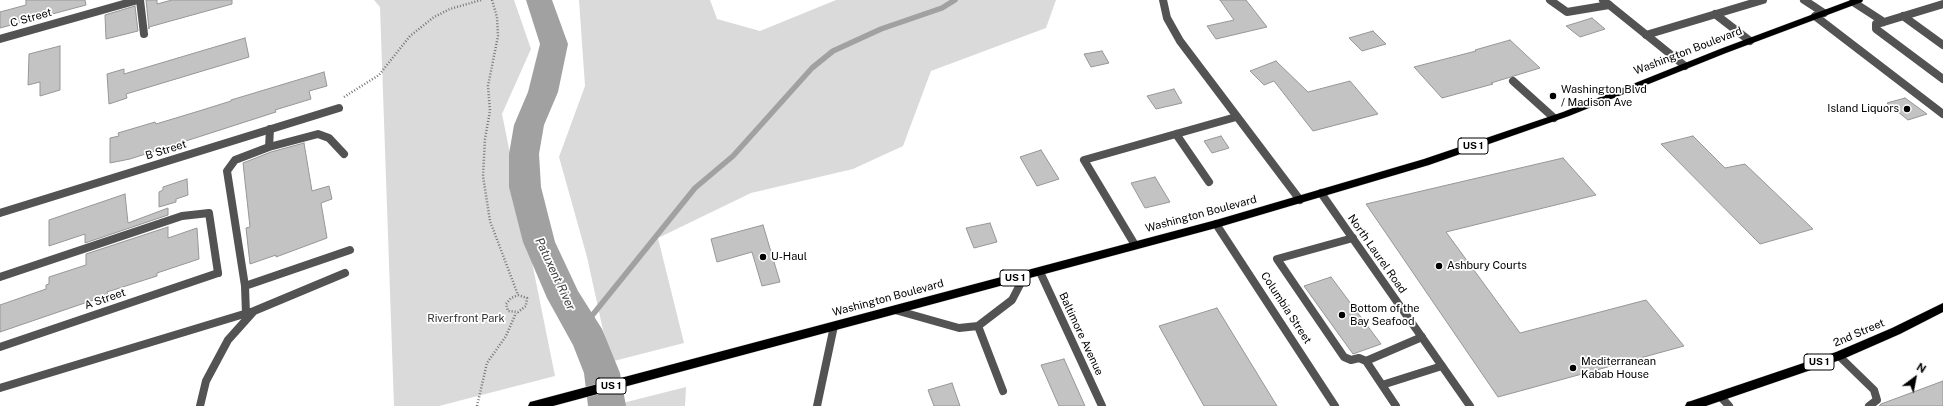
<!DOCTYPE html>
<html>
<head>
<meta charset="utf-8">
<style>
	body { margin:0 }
	#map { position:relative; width:1943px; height:406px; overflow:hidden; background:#fff; font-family:"Public Sans",sans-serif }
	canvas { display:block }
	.north { position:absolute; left:1895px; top:358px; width:40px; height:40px; -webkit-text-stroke:3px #fff; paint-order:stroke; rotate:32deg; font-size:11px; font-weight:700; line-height:16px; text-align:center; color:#000 }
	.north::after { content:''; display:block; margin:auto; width:14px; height:18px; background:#000; clip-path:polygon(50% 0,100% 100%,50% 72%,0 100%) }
</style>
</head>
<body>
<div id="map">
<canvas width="1943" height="406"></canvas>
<div class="north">N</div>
</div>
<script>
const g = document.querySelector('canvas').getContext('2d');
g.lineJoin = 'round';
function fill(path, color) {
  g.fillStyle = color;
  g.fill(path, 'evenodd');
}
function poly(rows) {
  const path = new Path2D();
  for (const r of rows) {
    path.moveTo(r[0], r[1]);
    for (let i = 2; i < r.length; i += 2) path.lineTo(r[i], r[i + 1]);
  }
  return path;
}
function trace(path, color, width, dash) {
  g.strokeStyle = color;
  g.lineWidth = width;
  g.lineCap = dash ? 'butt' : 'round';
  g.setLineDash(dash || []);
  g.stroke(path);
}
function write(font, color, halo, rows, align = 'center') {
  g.font = font + ' "Public Sans",sans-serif';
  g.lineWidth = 3.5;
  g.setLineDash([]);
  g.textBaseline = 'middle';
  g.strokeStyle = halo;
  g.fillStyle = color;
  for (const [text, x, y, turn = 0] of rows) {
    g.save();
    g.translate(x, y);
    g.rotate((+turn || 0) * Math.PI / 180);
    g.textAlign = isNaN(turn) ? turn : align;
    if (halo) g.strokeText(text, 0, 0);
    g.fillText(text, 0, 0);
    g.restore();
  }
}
fill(poly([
	[374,0,514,0,531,49,502,114,555,376,439,406,394,406,380,7],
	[579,0,710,0,717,19,760,31,836,0,1056,0,1046,28,931,71,903,146,853,169,751,193,658,238,684,343,610,362,587,257,559,157,585,86],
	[686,387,685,406,611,406]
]), '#dadada');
trace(poly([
	[582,328,695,188,733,156,812,68,833,51,881,29,942,8,955,0]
]), '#a1a1a1', 5.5);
fill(poly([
	[526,0,552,0,568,44,558,92,544,125,539,154,541,187,555,242,578,291,602,329,620,373,626,406,588,406,584,373,573,345,547,298,523,242,509,187,509,154,514,125,528,92,540,44,526,0]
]), '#a1a1a1');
const building = poly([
	[26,0,85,0,86,5,0,28,0,12,26,5,26,0],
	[146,0,157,0,157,4,172,0,232,0,232,4,149,27,149,29,146,0],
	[1220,0,1246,0,1267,27,1216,39,1207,26,1234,20,1220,0],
	[135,6,138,31,106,39,105,15,135,6],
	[1592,18,1605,29,1580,37,1566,26,1592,18],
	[1373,31,1386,44,1362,51,1349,38,1373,31],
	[245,38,249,57,126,94,127,98,109,104,107,74,124,69,124,74,245,38],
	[1510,40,1540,68,1491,83,1493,84,1442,98,1414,67,1476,51,1475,50,1510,40],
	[60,46,60,90,40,96,40,82,28,85,29,54,60,46],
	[1102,51,1109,63,1091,67,1084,54,1102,51],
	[1276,61,1308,92,1350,81,1378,114,1313,131,1274,81,1264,85,1250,71,1276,61],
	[324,72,327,86,309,91,311,99,275,110,276,112,130,159,110,163,110,138,119,136,118,133,155,122,156,124,199,111,231,101,231,100,324,72],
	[1174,89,1182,103,1156,109,1147,96,1174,89],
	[1905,98,1927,114,1908,120,1887,103,1905,98],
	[1221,136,1229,148,1212,153,1204,141,1221,136],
	[1693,136,1725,168,1745,164,1813,229,1760,244,1661,144,1693,136],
	[304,143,312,191,329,186,332,199,321,203,327,238,276,257,276,255,250,264,246,228,250,227,243,163,271,152,304,143],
	[1041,150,1059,179,1037,186,1020,157,1041,150],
	[1563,158,1596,195,1446,232,1520,333,1646,300,1684,346,1498,397,1366,204,1563,158],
	[1155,177,1170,202,1145,208,1131,183,1155,177],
	[187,179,188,195,176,199,176,202,159,207,159,192,163,190,163,187,187,179],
	[125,194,128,223,168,208,168,215,85,243,85,234,49,246,49,220,125,194],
	[990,223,997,242,974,248,966,228,990,223],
	[763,225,780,282,762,286,752,252,717,262,711,239,763,225],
	[168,227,168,238,197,228,199,259,157,273,157,276,107,292,108,295,0,332,0,305,46,289,46,285,49,284,49,277,86,265,86,254,168,227],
	[1331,277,1381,344,1353,354,1304,286,1331,277],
	[1217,308,1277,406,1204,406,1159,326,1217,308],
	[1064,359,1085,406,1059,406,1041,365,1064,359],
	[1943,381,1943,406,1879,406,1881,404,1943,381],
	[952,383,960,406,934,406,928,390,952,383]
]);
fill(building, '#c3c3c3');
trace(building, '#979797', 1);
const primary = poly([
	[1851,0,1863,0,1862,2,1726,53,1569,116,1429,165,1216,228,553,406,528,406,530,402,534,401,1216,220,1424,159,1563,112,1720,49,1851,0],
	[1943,303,1943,312,1900,334,1843,359,1706,406,1685,406,1687,402,1691,401,1836,352,1892,328,1943,303]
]);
trace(primary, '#dbdbdb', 1);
trace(poly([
	[492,0,497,17,498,36,488,86,490,111,485,139,483,176,490,221,518,295],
	[344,97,379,75,410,36,434,17,450,9,481,0],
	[518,295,527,298,526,306,518,312,508,311,506,304,511,298,518,295],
	[477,406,487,363,506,336,516,313]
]), '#757575', 2.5, [1, 2]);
trace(poly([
	[140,0,144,34],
	[1550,0,1567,12,1609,5],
	[1804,0,1824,13],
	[1853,2,1884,22,1876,24,1876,29,1943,79],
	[1715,14,1750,41],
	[1815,16,1943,114],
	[1903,16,1943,45],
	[1884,22,1943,4],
	[1646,35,1763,0],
	[1513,81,1554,118],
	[1176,134,1209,182],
	[269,147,270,129],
	[344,154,329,138,318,134,269,147,235,160,227,171,245,286,350,250],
	[1353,238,1277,259,1344,357,1351,360,1359,358,1366,361,1396,406],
	[1135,245,1084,160,1236,117],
	[0,277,182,216,209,213,218,273],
	[245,286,246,314],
	[895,310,959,328,978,326,1012,300,1025,275],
	[978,326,1003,391],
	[1839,356,1874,390,1877,400,1869,406],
	[1366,361,1422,337],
	[1382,385,1442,366],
	[0,388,254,311],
	[1720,396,1729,406],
	[200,406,206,381,228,340,254,311,345,273]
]), '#535353', 8);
trace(poly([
	[1163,0,1167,18,1180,41,1300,200],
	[1603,0,1685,66],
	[0,39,138,0],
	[1321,193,1470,406],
	[0,213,339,108],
	[1216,224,1335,406],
	[1040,272,1102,406],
	[0,347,218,273],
	[817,406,834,326]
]), '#535353', 8);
fill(primary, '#000');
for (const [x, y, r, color] of [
	[1553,96,4,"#000"],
	[1907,109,4,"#000"],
	[763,257,4,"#000"],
	[1439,266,4,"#000"],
	[1342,315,4,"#000"],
	[1573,368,4,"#000"]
]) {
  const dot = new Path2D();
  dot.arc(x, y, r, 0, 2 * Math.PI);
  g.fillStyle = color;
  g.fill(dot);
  trace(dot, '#fff', 1.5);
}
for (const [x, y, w] of [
	[1473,146,30],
	[1015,278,30],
	[1819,362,30],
	[611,386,30]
]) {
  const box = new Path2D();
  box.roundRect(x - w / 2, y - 8, w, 16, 3);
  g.fillStyle = '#fff';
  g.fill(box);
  trace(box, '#000', 1);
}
write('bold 10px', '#000', null, [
	["US 1",1473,146],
	["US 1",1015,278],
	["US 1",1819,362],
	["US 1",611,386]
]);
write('11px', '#000', '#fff', [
	["C Street",31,18,-16],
	["Washington Boulevard",1688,51,-21],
	["B Street",166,150,-17],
	["Washington Boulevard",1201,214,-15],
	["North Laurel Road",1377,254,55],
	["Washington Boulevard",888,298,-15],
	["A Street",105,299,-19],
	["Columbia Street",1286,308,57],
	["2nd Street",1859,333,-23],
	["Baltimore Avenue",1081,334,65]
]);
write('11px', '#000', '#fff', [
	["Washington Blvd",1561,90],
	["/ Madison Ave",1561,103],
	["Island Liquors",1899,109,"right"],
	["U-Haul",771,257],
	["Ashbury Courts",1447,266],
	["Bottom of the",1350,309],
	["Bay Seafood",1350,322],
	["Mediterranean",1581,362],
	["Kabab House",1581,375]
], 'left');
write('11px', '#313131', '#fff', [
	["Riverfront Park",466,319]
]);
write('italic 12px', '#424242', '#fff', [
	["Patuxent River",555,274,65]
]);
</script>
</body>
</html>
